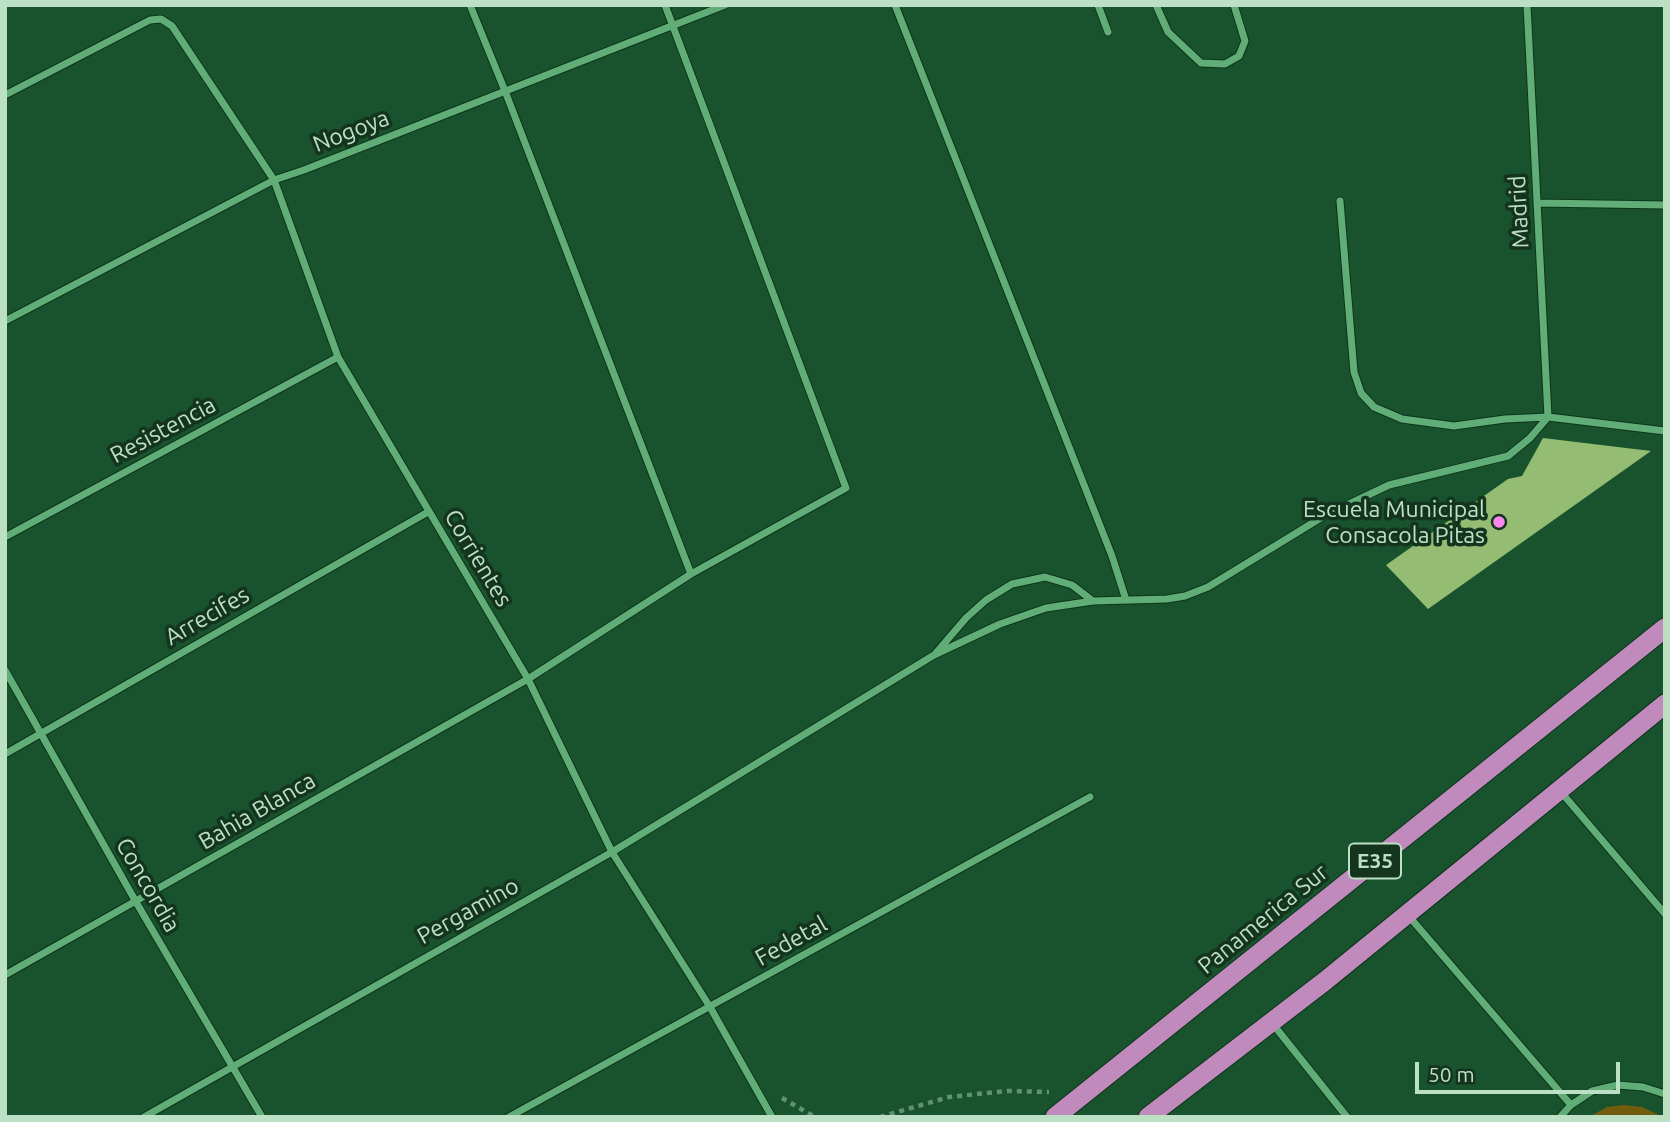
<!DOCTYPE html>
<html>
<head>
<meta charset="utf-8">
<style>
	body { margin:0 }
	#map { position:relative; width:1670px; height:1122px; overflow:hidden; background:#18532d; font-family:Ubuntu,sans-serif }
	canvas { display:block }
	.frame { position:absolute; inset:0; border:7px solid #bbe0c4; pointer-events:none }
	.scale { position:absolute; left:1415px; top:1062px; width:205px; height:32px; box-sizing:border-box; border:4px solid #bbe0c4; border-top:0; padding-left:9px; font-size:21px; line-height:24px; white-space:nowrap; color:#bbe0c4; -webkit-text-stroke:5px #14341e; paint-order:stroke }
</style>
</head>
<body>
<div id="map">
<canvas width="1670" height="1122"></canvas>
<div class="frame"></div>
<div class="scale">50 m</div>
</div>
<script>
const g = document.querySelector('canvas').getContext('2d');
g.lineJoin = 'round';
function fill(path, color) {
  g.fillStyle = color;
  g.fill(path, 'evenodd');
}
function poly(rows) {
  const path = new Path2D();
  for (const r of rows) {
    path.moveTo(r[0], r[1]);
    for (let i = 2; i < r.length; i += 2) path.lineTo(r[i], r[i + 1]);
  }
  return path;
}
function trace(path, color, width, dash) {
  g.strokeStyle = color;
  g.lineWidth = width;
  g.lineCap = dash ? 'butt' : 'round';
  g.setLineDash(dash || []);
  g.stroke(path);
}
function write(font, color, halo, rows, align = 'center') {
  g.font = font + ' Ubuntu,sans-serif';
  g.lineWidth = 7;
  g.setLineDash([]);
  g.textBaseline = 'middle';
  g.strokeStyle = halo;
  g.fillStyle = color;
  for (const [text, x, y, turn = 0] of rows) {
    g.save();
    g.translate(x, y);
    g.rotate((+turn || 0) * Math.PI / 180);
    g.textAlign = isNaN(turn) ? turn : align;
    if (halo) g.strokeText(text, 0, 0);
    g.fillText(text, 0, 0);
    g.restore();
  }
}
fill(poly([
	[1624,1105,1642,1107,1663,1117,1589,1117,1607,1107]
]), '#725d0f');
fill(poly([
	[1543,438,1651,451,1428,609,1386,565,1508,479,1522,476]
]), '#94bc73');
const minor = poly([
	[470,5,505,91,691,574],
	[895,5,1112,556,1126,600],
	[1098,5,1108,32],
	[1156,5,1168,32,1201,63,1225,64,1239,56,1245,41,1234,5],
	[1527,5,1548,417],
	[5,95,150,20,161,19,172,26,274,180,338,357,528,679,612,852,710,1007,772,1117],
	[1340,201,1354,372,1361,393,1374,407,1402,419,1454,426,1505,419,1548,417,1665,431],
	[1538,203,1665,205],
	[5,321,274,180,304,170,725,5],
	[5,537,338,357],
	[936,653,966,618,986,600,1012,584,1045,577,1072,585,1093,601],
	[5,670,136,902,262,1117],
	[5,754,428,512],
	[1561,792,1665,914],
	[1407,914,1571,1105],
	[5,975,528,679,691,574,846,488,665,5],
	[1272,1023,1347,1117],
	[144,1117,612,852,934,655,1000,624,1046,608,1093,601,1167,599,1185,596,1208,587,1324,516,1389,485,1508,456,1530,438,1548,417],
	[509,1117,1090,797],
	[1560,1117,1571,1105,1592,1091,1618,1085,1643,1087,1665,1094]
]);
const trunk = poly([
	[1055,1117,1665,628],
	[1148,1117,1325,981,1665,704]
]);
trace(minor, '#0c351b', 9);
trace(trunk, '#0c351b', 21);
trace(poly([
	[782,1098,815,1117],
	[880,1117,949,1097,1007,1091,1049,1092]
]), '#619270', 4.5, [5, 5]);
trace(minor, '#61ad77', 7);
trace(trunk, '#c18abc', 19);
for (const [x, y, r, color] of [
	[1499,522,7,"#f888ea"]
]) {
  const dot = new Path2D();
  dot.arc(x, y, r, 0, 2 * Math.PI);
  g.fillStyle = color;
  g.fill(dot);
  trace(dot, '#14341e', 2.5);
}
for (const [x, y, w] of [
	[1375,861,52]
]) {
  const box = new Path2D();
  box.roundRect(x - w / 2, y - 17.5, w, 35, 5);
  g.fillStyle = '#14341e';
  g.fill(box);
  trace(box, '#bbe0c4', 2);
}
write('bold 21px', '#bbe0c4', null, [
	["E35",1375,861]
]);
write('23px', '#bbe0c4', '#14341e', [
	["Nogoya",351,131,-21],
	["Madrid",1519,212,-93],
	["Resistencia",163,430,-28],
	["Corrientes",478,558,59],
	["Arrecifes",207,616,-30],
	["Bahia Blanca",257,811,-30],
	["Concordia",148,885,60],
	["Pergamino",468,911,-29],
	["Panamerica Sur",1263,919,-39],
	["Fedetal",791,941,-29]
]);
write('23px', '#bbe0c4', '#14341e', [
	["Escuela Municipal",1485,509],
	["Consacola Pitas",1485,535]
], 'right');
</script>
</body>
</html>
